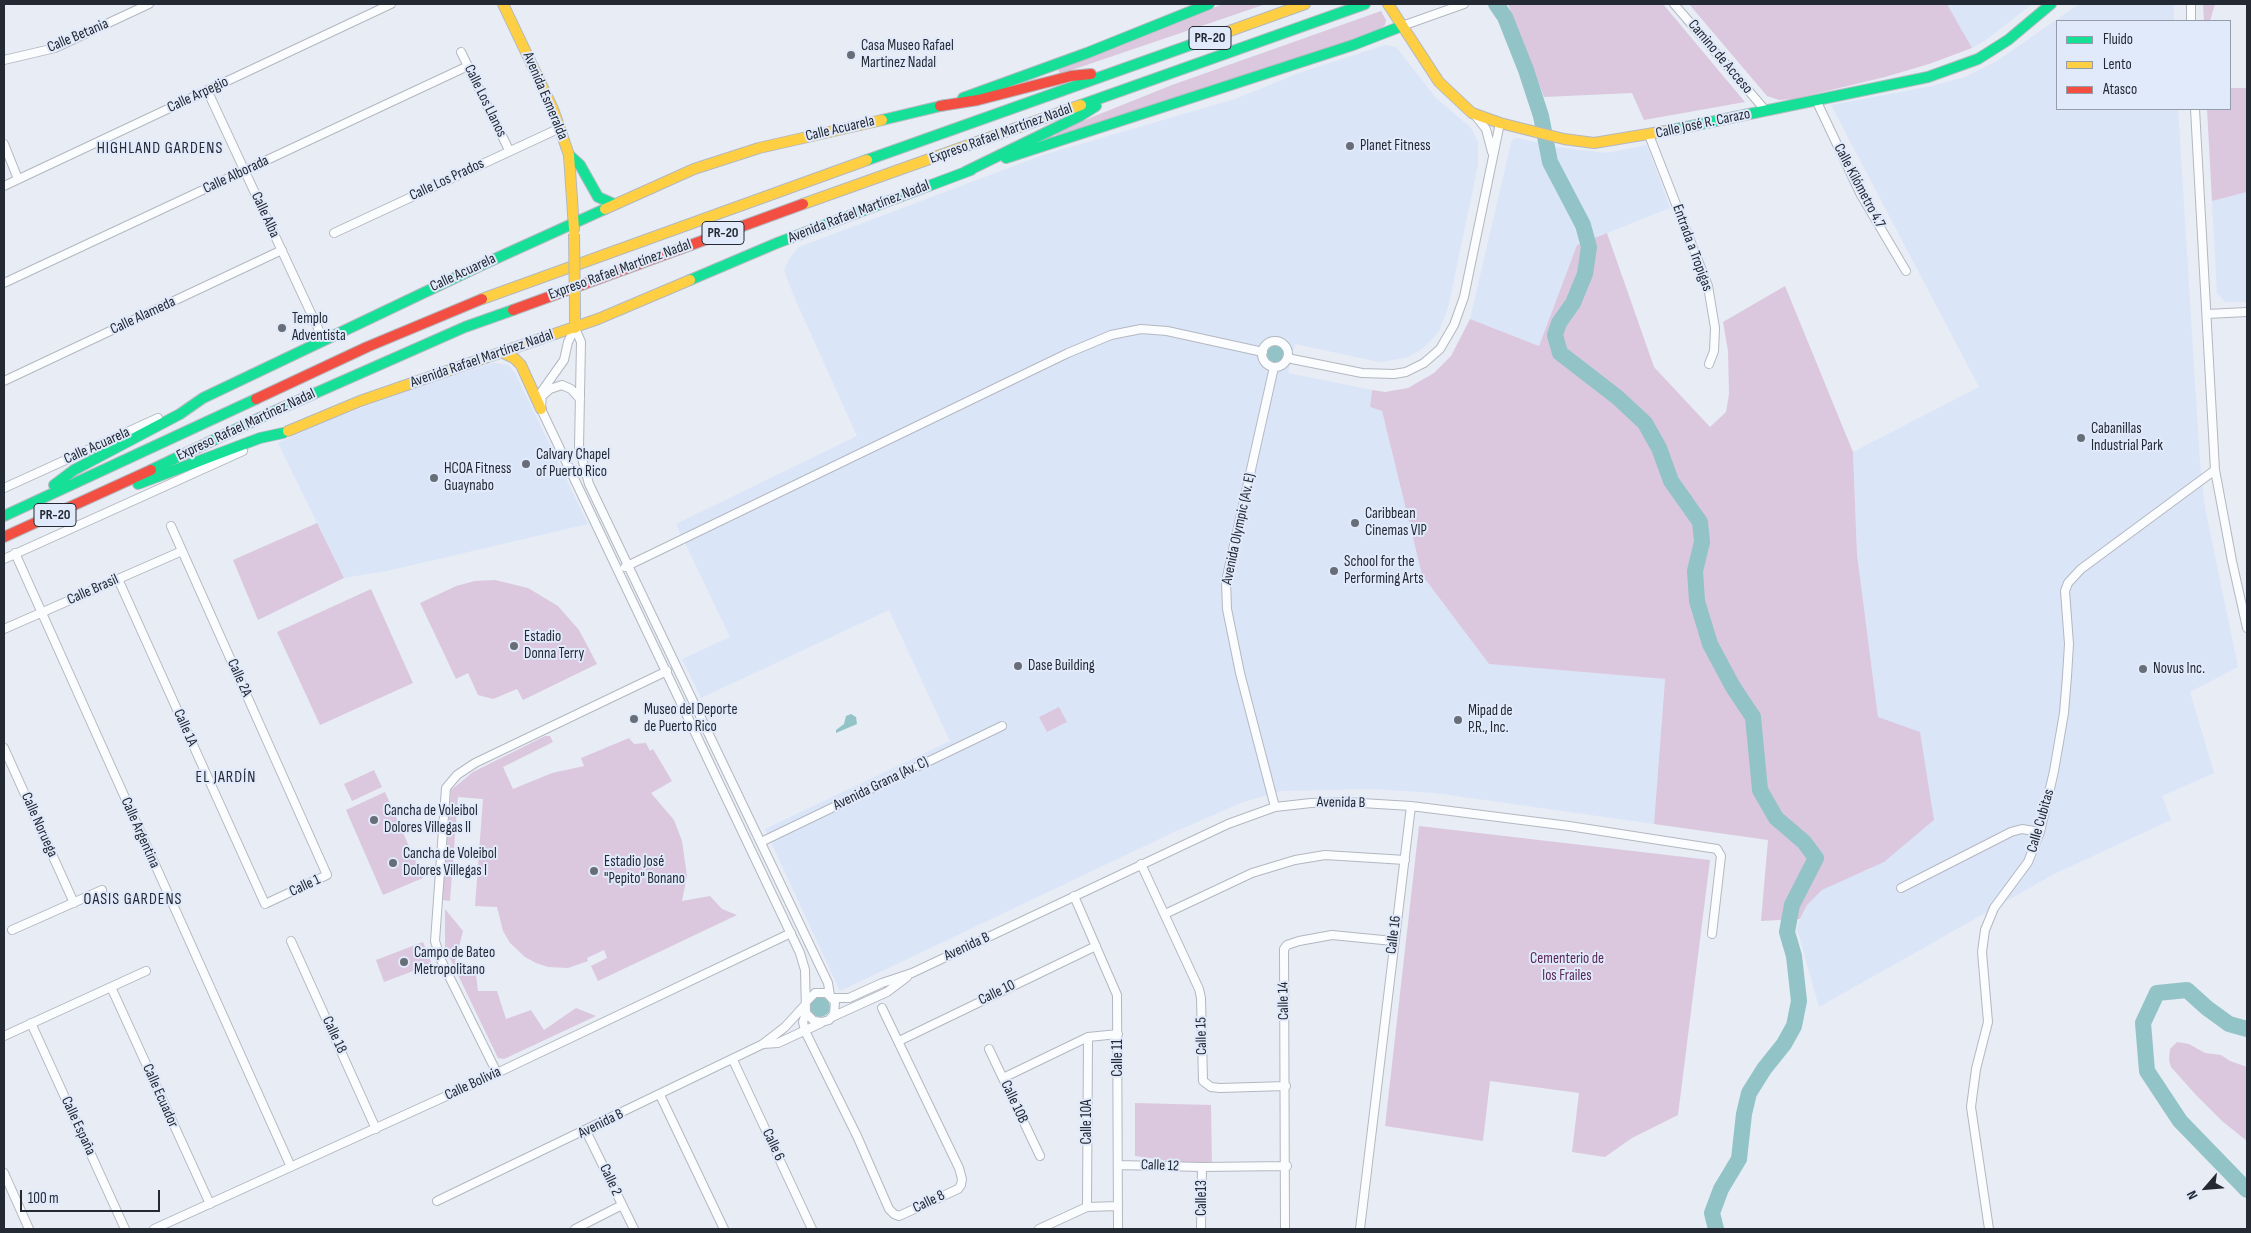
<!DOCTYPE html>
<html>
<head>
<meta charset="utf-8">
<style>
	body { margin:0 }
	#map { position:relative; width:2251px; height:1233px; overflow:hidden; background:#e7ecf5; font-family:"Sofia Sans Condensed",sans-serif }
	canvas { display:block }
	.frame { position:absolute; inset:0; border:5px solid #242a34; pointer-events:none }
	.legend { position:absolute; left:2056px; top:20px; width:175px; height:90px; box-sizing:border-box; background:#e1eafb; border:1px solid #959dab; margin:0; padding:6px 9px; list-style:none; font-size:15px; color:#242a34 }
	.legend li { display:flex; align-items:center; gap:10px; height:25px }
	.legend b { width:25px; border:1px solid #959dab }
	.north { position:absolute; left:2181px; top:1163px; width:50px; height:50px; -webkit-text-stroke:4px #e1eafb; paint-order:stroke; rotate:243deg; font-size:14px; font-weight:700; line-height:20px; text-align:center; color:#242a34 }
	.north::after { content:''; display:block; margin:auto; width:18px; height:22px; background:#242a34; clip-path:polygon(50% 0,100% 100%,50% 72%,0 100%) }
	.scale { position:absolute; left:20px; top:1190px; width:140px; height:22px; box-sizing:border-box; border:2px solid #242a34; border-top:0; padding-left:6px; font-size:15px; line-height:18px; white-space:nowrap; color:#242a34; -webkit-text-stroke:4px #e1eafb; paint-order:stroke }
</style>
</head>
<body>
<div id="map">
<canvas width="2251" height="1233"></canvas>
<div class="frame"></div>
<ul class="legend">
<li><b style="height:6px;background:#16e098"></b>Fluido</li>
<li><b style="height:6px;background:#ffcf43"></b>Lento</li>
<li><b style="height:6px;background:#f24e42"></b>Atasco</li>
</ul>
<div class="north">N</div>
<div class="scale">100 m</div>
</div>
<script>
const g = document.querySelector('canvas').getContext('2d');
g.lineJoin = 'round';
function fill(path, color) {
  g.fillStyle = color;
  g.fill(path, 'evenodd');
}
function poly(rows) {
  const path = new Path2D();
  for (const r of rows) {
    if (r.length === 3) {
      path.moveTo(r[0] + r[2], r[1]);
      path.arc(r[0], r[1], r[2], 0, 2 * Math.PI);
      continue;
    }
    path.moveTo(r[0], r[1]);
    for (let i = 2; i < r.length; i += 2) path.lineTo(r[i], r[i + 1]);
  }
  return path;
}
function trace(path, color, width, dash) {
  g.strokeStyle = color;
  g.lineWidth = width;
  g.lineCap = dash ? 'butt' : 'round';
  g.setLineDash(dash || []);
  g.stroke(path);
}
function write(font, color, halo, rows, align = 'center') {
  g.font = font + ' "Sofia Sans Condensed",sans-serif';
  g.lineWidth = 4;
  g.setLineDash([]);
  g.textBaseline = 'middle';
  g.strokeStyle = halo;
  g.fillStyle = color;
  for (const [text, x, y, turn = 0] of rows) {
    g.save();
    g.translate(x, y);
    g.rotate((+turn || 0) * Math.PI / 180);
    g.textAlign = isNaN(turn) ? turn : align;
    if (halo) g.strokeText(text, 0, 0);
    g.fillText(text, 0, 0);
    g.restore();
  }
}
fill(poly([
	[1947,4,2032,4,1986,40,1972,48],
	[2079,4,2174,4,2174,21,2057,21,2057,109,2178,109,2200,463,2205,508,2238,667,2190,692,2214,773,2162,796,2171,820,2054,874,1819,1007,1797,929,1800,919,1807,905,1822,890,1853,875,1871,869,1878,717,1857,554,1853,452,1979,387,1831,105,1932,86,1965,77,1997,61],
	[1385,45,1396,47,1436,98,1471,128,1478,142,1478,165,1448,308,1439,331,1433,338,1422,349,1406,358,1379,362,1295,344,1288,373,1372,390,1370,407,1382,411,1422,575,1489,664,1665,679,1654,824,1435,793,1371,789,1282,791,1243,802,1172,833,840,991,765,829,950,741,889,610,701,698,682,659,730,637,676,524,857,436,796,301,784,270,789,259,799,247,1043,155,1235,99,1299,73],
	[1518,138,1556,147,1607,153,1647,145,1670,208,1577,245,1539,346,1470,319,1511,143,1513,139],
	[2247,192,2247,302,2225,302,2217,293,2212,201],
	[493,363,508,365,515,373,588,524,387,571,344,578,278,443,329,420,415,388]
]), '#dbe5f8');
fill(poly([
	[1223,4,1266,4,1060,74,1058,69],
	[1508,4,1663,4,1745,102,1644,120,1632,93,1544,97],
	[1689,4,1947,4,1972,48,1929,64,1885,77,1794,99,1779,100,1767,96],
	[2203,4,2215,4,2210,21,2204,21],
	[1381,11,1386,20,1385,25,1372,35,1057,136,1055,132,1172,85],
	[2230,88,2247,88,2247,192,2212,201,2207,109,2230,109],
	[1607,233,1654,367,1710,427,1726,412,1729,394,1728,351,1723,322,1785,286,1853,452,1857,554,1878,717,1920,732,1934,820,1884,862,1822,890,1807,905,1800,919,1761,921,1768,840,1654,824,1665,679,1489,664,1422,575,1382,411,1370,407,1372,390,1385,392,1408,388,1434,373,1451,356,1470,319,1539,346,1577,245],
	[317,523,344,578,258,620,233,560],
	[495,580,528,588,558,606,579,630,597,664,523,700,517,689,493,699,478,695,468,673,456,679,420,603,456,586,475,581],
	[371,589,413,683,320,725,277,632],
	[1059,707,1067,722,1047,732,1039,717],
	[545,736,550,736,553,742,503,767,513,789,552,773,584,766,581,758,629,738,634,744,646,743,650,751,653,749,672,781,651,793,674,820,682,841,687,876,682,901,710,896,722,909,737,915,598,981,591,966,607,958,604,950,587,958,588,961,568,968,548,967,536,963,525,957,510,943,503,931,497,907,475,906,483,799,458,797,450,901,442,900,451,790,473,772],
	[374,770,382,787,352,801,344,784],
	[385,792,423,878,383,895,346,810],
	[1419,826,1710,860,1678,1115,1632,1138,1605,1157,1572,1152,1579,1093,1490,1081,1483,1141,1385,1126],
	[445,909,463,931,455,962,475,967,478,991,497,991,506,1019,531,1010,544,1030,576,1008,596,1016,504,1059,498,1058,445,948],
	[423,942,432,964,384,982,376,960],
	[2177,1042,2189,1044,2205,1053,2221,1055,2230,1061,2247,1067,2247,1141,2222,1121,2196,1095,2171,1067,2169,1060,2170,1049],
	[1135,1103,1211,1105,1212,1167,1135,1156]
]), '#dbc8df');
fill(poly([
	[1276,354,9],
	[851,714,856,717,857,724,836,733,836,730,844,724,846,716],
	[820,1007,10]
]), '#92c3c6');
trace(poly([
	[1496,4,1505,17,1526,70,1541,116,1550,162,1583,225,1589,247,1585,274,1573,303,1559,323,1555,335,1560,353,1617,397,1645,423,1659,448,1671,481,1700,522,1702,542,1695,571,1697,601,1710,644,1733,687,1753,717,1760,790,1776,818,1804,842,1816,858,1792,905,1787,932,1794,956,1799,1001,1794,1026,1784,1044,1764,1069,1749,1093,1744,1114,1739,1159,1721,1189,1712,1213,1716,1229],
	[2247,1029,2229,1024,2207,1008,2187,990,2157,993,2143,1023,2147,1071,2180,1121,2247,1190]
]), '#92c3c6', 16);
const street = poly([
	[1674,4,1766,111],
	[2191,4,2191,21],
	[1402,26,1464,4],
	[461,52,509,150],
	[4,60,55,48,149,4],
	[207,90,323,339],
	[1816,100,1861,195,1906,271],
	[2195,109,2215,470,2232,561,2247,628],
	[1474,114,1486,129,1492,152],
	[1649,135,1708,286,1715,328,1714,351,1709,364],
	[4,144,18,179],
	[4,186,391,4],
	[334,233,560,128],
	[4,283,468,66],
	[2207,314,2247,312],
	[575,328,568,342,564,360,542,391,541,409,800,953,805,970,806,1013,814,1021,822,1022,829,1020,834,1014,835,1002,827,993,815,993,807,1001],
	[575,328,581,342,579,447,589,484,828,983,830,996],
	[1275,354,13],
	[1287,358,1362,373,1394,374,1406,372,1424,363,1440,349,1454,325,1464,297,1500,123],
	[1274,367,1226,581,1227,609,1240,673,1275,807],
	[4,381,282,250],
	[542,396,550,389,562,385,571,389,580,399],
	[4,488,158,418],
	[15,553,291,1167],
	[4,559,243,451],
	[625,567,1068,353,1111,335,1141,329,1167,331,1263,352],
	[118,579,265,904,327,875,171,526],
	[4,629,182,551],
	[4,748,74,903],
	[761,842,1002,726],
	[1141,864,1199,989,1201,998,1203,1081,1211,1087,1220,1088,1286,1086],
	[1901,888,2011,832,2022,829,2040,832],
	[1074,896,1117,995,1118,1229],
	[1165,914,1252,873,1295,860,1325,855,1405,860],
	[12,930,102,890],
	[291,941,376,1129],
	[111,987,210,1204],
	[833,998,849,998,882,983,912,973,1228,824,1275,807,1311,803,1345,802,1411,806,1569,826,1717,849,1721,856,1712,934],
	[806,1013,803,1022,805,1031,857,1136,889,1209,894,1214,899,1216,958,1189,961,1185,962,1179,959,1168,882,1008],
	[832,1017,887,992,907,977],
	[31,1023,125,1229],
	[4,1036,146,971],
	[899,1041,1096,946],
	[763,1044,778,1043,821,1023],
	[989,1049,1040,1156],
	[733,1060,812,1229],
	[497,1073,441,960,435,941,446,788,457,775,475,763,667,671],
	[1003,1078,1088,1037,1118,1034],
	[660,1095,724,1229],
	[586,1131,634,1229],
	[1118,1165,1202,1167,1287,1166],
	[4,1173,29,1229],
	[437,1201,763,1044,785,1027,805,1005],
	[1087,1207,1088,1037],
	[154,1229,497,1073,791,933],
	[575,1229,622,1205],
	[1039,1229,1087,1207,1118,1206],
	[1201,1229,1202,1167],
	[1285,1229,1284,949,1287,945,1299,941,1332,935,1393,941],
	[1360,1229,1411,806],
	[1989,1229,1971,1107,1976,1069,1988,1022,1982,952,1985,930,1994,908,2028,862,2040,832,2054,771,2064,713,2067,676,2069,644,2065,591,2068,583,2081,569,2215,470]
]);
const fast = poly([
	[963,98,1087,53,1209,4],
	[1081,105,1365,4],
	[882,120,945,105],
	[1672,130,1928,77,1978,59,2008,40,2051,4],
	[569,155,580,165,598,197,614,204],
	[1006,158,1353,45,1402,26],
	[867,160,1224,33],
	[965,172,1080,116,1096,106],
	[690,280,777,243,971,170],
	[203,398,486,263,605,209],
	[151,470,268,414,465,327,513,310],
	[138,484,260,438,283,433],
	[54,485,74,470,180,414,203,398],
	[4,516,256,399]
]);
const slow = poly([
	[503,4,553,109,569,155,574,229],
	[1388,4,1439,82,1472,113,1500,123,1564,139,1594,143,1672,130],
	[1224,33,1305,4],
	[803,204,1081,105],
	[605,209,694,169,759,148,882,120],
	[482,299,867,160],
	[575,308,575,328],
	[501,352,514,358,521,365,541,409],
	[288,431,360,401,598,319,690,280]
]);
const jam = poly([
	[940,106,978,100,1071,76,1091,74],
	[513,310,803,204],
	[256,399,367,347,482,299],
	[4,537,151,470]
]);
trace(street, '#b3b8c0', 10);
trace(fast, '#b3b8c0', 12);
trace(slow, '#b3b8c0', 12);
trace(jam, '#b3b8c0', 12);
trace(street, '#fbfcfe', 8);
trace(fast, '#16e098', 10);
trace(slow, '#ffcf43', 10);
trace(jam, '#f24e42', 10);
const slowBridge = poly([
	[574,234,575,308]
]);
trace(slowBridge, '#b3b8c0', 12, []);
trace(slowBridge, '#ffcf43', 10);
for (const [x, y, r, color] of [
	[851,55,5,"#686e78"],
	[1350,146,5,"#686e78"],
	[282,328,5,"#686e78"],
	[2081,438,5,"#686e78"],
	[526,464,5,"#686e78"],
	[434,478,5,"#686e78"],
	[1355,523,5,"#686e78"],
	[1334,571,5,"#686e78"],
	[514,646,5,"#686e78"],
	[1018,666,5,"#686e78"],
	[2143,669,5,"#686e78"],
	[634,719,5,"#686e78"],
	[1458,720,5,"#686e78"],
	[374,820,5,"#686e78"],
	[393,863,5,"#686e78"],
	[594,871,5,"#686e78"],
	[404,962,5,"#686e78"]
]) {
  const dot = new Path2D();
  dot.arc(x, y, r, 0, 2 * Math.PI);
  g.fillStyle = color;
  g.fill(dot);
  trace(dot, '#e1eafb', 2);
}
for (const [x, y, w] of [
	[1210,38,42],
	[723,233,42],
	[55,515,42]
]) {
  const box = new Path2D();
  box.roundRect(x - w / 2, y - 11.5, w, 23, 4);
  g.fillStyle = '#e1eafb';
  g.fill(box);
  trace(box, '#242a34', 1);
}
write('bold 14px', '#242a34', null, [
	["PR-20",1210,38],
	["PR-20",723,233],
	["PR-20",55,515]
]);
write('15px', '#242a34', '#e1eafb', [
	["Calle Betania",78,36,-23],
	["Camino de Acceso",1720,57,50],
	["Calle Arpegio",198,95,-25],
	["Avenida Esmeralda",545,96,67],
	["Calle Los Llanos",485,101,64],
	["Calle José R. Carazo",1703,124,-12],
	["Calle Acuarela",840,129,-13],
	["Expreso Rafael Martínez Nadal",1001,134,-20],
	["Calle Alborada",236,175,-25],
	["Calle Los Prados",447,180,-25],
	["Calle Kilómetro 4.7",1859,186,62],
	["Avenida Rafael Martínez Nadal",859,212,-21],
	["Calle Alba",265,215,65],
	["Entrada a Tropigas",1692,248,70],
	["Expreso Rafael Martínez Nadal",620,270,-20],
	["Calle Acuarela",463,273,-25],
	["Calle Alameda",143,316,-25],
	["Avenida Rafael Martínez Nadal",482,359,-19],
	["Expreso Rafael Martínez Nadal",246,425,-25],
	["Calle Acuarela",97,446,-24],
	["Avenida Olympic (Av. E)",1239,529,-78],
	["Calle Brasil",93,590,-24],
	["Calle 2A",239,678,66],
	["Calle 1A",185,728,66],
	["Avenida Grana (Av. C)",881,784,-26],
	["Avenida B",1341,803,1],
	["Calle Cubitas",2041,821,-74],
	["Calle Noruega",39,825,66],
	["Calle Argentina",140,833,66],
	["Calle 1",305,886,-25],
	["Calle 16",1394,935,-83],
	["Avenida B",967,947,-25],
	["Calle 10",997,993,-26],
	["Calle 14",1284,1001,-91],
	["Calle 18",334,1035,65],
	["Calle 15",1202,1036,-91],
	["Calle 11",1118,1058,-90],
	["Calle Bolivia",473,1084,-25],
	["Calle Ecuador",160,1096,66],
	["Calle 10B",1014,1102,65],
	["Calle 10A",1087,1122,-90],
	["Avenida B",601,1124,-26],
	["Calle España",78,1126,65],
	["Calle 6",773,1145,65],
	["Calle 12",1160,1166,2],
	["Calle 2",610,1180,65],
	["Calle13",1202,1198,-90],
	["Calle 8",929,1202,-26]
]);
write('15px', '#242a34', '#e1eafb', [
	["Casa Museo Rafael",861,46],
	["Martinez Nadal",861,63],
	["Planet Fitness",1360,146],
	["Templo",292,319],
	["Adventista",292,336],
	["Cabanillas",2091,429],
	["Industrial Park",2091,446],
	["Calvary Chapel",536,455],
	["of Puerto Rico",536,472],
	["HCOA Fitness",444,469],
	["Guaynabo",444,486],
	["Caribbean",1365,514],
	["Cinemas VIP",1365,531],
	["School for the",1344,562],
	["Performing Arts",1344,579],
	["Estadio",524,637],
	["Donna Terry",524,654],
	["Dase Building",1028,666],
	["Novus Inc.",2153,669],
	["Museo del Deporte",644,710],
	["de Puerto Rico",644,727],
	["Mipad de",1468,711],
	["P.R., Inc.",1468,728],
	["Cancha de Voleibol",384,811],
	["Dolores Villegas II",384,828],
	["Cancha de Voleibol",403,854],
	["Dolores Villegas I",403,871],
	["Estadio José",604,862],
	["\"Pepito\" Bonano",604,879],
	["Campo de Bateo",414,953],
	["Metropolitano",414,970]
], 'left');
write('15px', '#5a2756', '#e1eafb', [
	["Cementerio de",1567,959],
	["los Frailes",1567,976]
]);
g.letterSpacing = '1px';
write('16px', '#242a34', '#e1eafb', [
	["HIGHLAND GARDENS",160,149],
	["EL JARDÍN",226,778],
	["OASIS GARDENS",133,900]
]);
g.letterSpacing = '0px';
</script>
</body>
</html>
